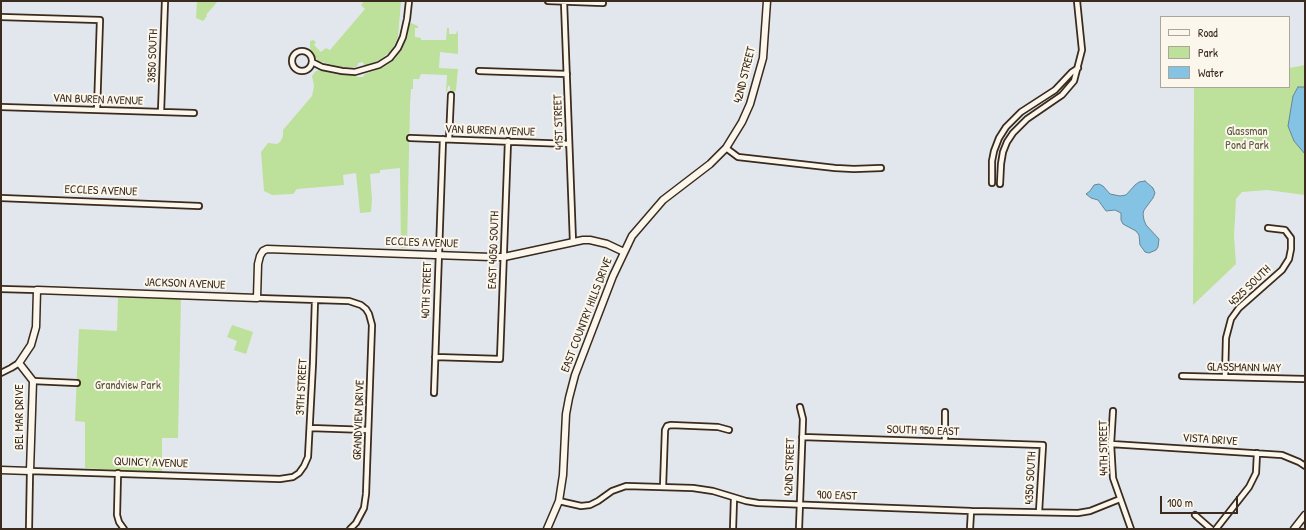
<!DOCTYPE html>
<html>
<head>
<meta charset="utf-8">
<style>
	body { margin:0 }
	#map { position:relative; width:1306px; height:530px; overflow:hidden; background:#e2e7ed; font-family:"Patrick Hand",sans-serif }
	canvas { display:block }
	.frame { position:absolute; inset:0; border:2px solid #3b2a1e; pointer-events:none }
	.legend { position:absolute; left:1160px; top:16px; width:130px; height:72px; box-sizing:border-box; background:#fbf7ec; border:1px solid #aea59a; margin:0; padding:5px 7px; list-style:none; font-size:12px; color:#3b2a1e }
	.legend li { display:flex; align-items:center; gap:8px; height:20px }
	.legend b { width:20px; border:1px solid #aea59a }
	.scale { position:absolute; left:1160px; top:496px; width:78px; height:18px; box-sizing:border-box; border:2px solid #3b2a1e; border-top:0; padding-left:5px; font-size:12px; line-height:14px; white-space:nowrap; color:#3b2a1e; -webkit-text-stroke:3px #fbf7ec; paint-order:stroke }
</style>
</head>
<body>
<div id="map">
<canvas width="1306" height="530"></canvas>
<div class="frame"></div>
<ul class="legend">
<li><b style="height:5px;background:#fbf7ec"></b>Road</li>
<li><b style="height:11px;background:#bde09a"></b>Park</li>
<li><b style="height:11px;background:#84c3e4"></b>Water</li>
</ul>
<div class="scale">100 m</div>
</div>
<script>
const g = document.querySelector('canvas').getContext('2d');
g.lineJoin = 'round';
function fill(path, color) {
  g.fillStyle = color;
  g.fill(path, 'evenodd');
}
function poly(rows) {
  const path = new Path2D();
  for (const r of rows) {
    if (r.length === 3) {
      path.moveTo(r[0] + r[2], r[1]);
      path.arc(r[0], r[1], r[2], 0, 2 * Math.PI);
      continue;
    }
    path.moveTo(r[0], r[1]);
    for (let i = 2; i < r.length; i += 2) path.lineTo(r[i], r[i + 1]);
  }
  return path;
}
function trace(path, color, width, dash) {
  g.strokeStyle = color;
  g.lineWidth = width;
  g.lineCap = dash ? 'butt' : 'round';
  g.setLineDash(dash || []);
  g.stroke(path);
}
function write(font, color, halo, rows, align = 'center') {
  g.font = font + ' "Patrick Hand",sans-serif';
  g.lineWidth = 4;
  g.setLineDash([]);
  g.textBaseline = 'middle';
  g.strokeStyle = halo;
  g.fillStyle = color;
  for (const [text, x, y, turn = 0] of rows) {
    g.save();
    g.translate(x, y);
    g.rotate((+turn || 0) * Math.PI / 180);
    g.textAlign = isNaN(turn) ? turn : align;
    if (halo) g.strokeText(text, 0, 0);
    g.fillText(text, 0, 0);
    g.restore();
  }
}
fill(poly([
	[197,1,218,1,206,15,207,16,203,21,196,18],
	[364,1,401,1,398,37,392,50,381,59,367,66,364,65,363,62,358,63,358,65,356,67,342,67,318,61,310,48,310,41,313,40,316,42,314,45,321,52,326,48,330,50,365,9,361,5],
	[411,23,418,26,418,28,415,28,415,37,421,38,421,40,446,40,447,28,449,28,449,34,456,34,458,30,458,54,440,52,439,68,458,69,457,79,456,91,450,92,450,86,448,86,447,92,446,92,447,75,421,74,419,79,413,79,413,89,411,89,410,104,407,248,401,248,400,168,380,170,380,173,370,174,372,199,371,212,360,213,356,173,343,175,344,185,297,189,293,194,272,195,264,191,261,152,268,143,277,144,280,142,283,136,283,130,312,96,314,86,312,76,315,72,318,70,334,74,355,76,358,77,363,77,365,74,384,67,395,59,400,52,407,39,409,25],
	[1305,65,1305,195,1267,190,1242,192,1236,199,1234,236,1236,264,1193,305,1194,87,1289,87,1289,68],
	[118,298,181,299,178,438,162,438,162,473,85,468,85,422,75,421,79,329,117,331],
	[232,325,253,332,246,354,234,350,237,341,227,337]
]), '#bde09a');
const water = poly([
	[1298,87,1305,87,1305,154,1294,141,1288,126,1293,96,1298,87],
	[1145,181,1153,188,1155,193,1153,198,1144,210,1143,214,1144,220,1146,225,1159,239,1158,247,1156,250,1149,253,1145,252,1143,249,1140,245,1139,235,1136,231,1123,224,1121,220,1121,213,1115,210,1106,211,1098,200,1091,198,1086,194,1090,191,1094,185,1099,184,1103,186,1110,194,1120,196,1126,195,1135,185,1139,182,1145,181]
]);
fill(water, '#84c3e4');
trace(water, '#678695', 1);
const street = poly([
	[548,1,603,3],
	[564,2,573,242],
	[1,17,100,20,97,110],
	[302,61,10],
	[312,62,322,67,342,71,355,72,379,65,390,58,398,48,403,37,407,19,409,1],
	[479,71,567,74],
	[1,107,194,113],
	[161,112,165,1],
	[410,138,569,144],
	[449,139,451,95],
	[726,148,738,157,835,168,854,169,881,168],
	[992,183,992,161,994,151,999,138,1006,127,1021,112,1055,90,1072,72,1078,68],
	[1000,184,1001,164,1003,152,1007,142,1013,133,1027,119,1062,95,1074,81,1082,50,1077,1],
	[1,198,199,206],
	[1,289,37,290],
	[257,298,349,301,361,305,366,309,369,314,372,325,366,494,364,508,356,523,350,529],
	[435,357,500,359,508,141],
	[1,373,11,368,19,363],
	[1182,376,1305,379],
	[1225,377,1226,338,1231,319,1239,308,1282,270,1289,259,1291,249,1291,238,1285,230,1268,228],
	[33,381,77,383],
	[434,393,443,139],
	[1113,411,1111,444,1113,478,1131,529],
	[310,428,368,430],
	[802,437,1043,445,1039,512],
	[945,441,945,412],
	[1111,444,1282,455,1299,462,1305,466],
	[118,473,117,515,119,522,124,529],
	[663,487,665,430,667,426,671,425,718,427,729,430],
	[559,501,581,506,590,505,598,501,612,491,626,486,693,488,713,491,746,501,758,503,971,511,1078,513,1090,511,1120,499],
	[1195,515,1211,529],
	[29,529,30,471,280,479,293,477,299,473,304,466,308,457,313,363,315,300],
	[733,529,734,498],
	[799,529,803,419,800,407],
	[970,529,971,511],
	[1216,529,1249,487,1256,473,1257,453]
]);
const secondary = poly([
	[1,470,30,471,33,381,19,363,31,345,36,327,37,290,257,298,258,264,260,256,263,251,267,249,491,257,504,257,583,240,590,240,607,244,624,252],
	[547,529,559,501,563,475,566,414,569,398,575,375,613,276,632,236,663,200,710,164,726,148,742,122,750,104,763,58,767,1],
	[1294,529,1305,515]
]);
trace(street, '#3b2a1e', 8);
trace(secondary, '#3b2a1e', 9);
trace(street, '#fbf7ec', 4.5);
trace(secondary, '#fbf7ec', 6);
write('12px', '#3b2a1e', '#fbf7ec', [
	["3850 SOUTH",153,56,-88],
	["42ND STREET",745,75,-76],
	["VAN BUREN AVENUE",98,100,2],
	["41ST STREET",559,122,-92],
	["VAN BUREN AVENUE",490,131,2],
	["ECCLES AVENUE",101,191,2],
	["ECCLES AVENUE",422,243,2],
	["EAST 4050 SOUTH",494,250,-88],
	["JACKSON AVENUE",185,284,2],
	["4525 SOUTH",1250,286,-44],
	["40TH STREET",427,290,-88],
	["EAST COUNTRY HILLS DRIVE",587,315,-69],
	["GLASSMANN WAY",1244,368,1],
	["39TH STREET",302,387,-87],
	["BEL MAR DRIVE",20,417,-90],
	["GRANDVIEW DRIVE",359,420,-88],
	["SOUTH 950 EAST",923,431,2],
	["VISTA DRIVE",1210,440,4],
	["44TH STREET",1104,448,-91],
	["QUINCY AVENUE",151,463,2],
	["42ND STREET",790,467,-88],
	["4350 SOUTH",1031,478,-87],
	["900 EAST",837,496,2]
]);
write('12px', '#5c583d', '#fbf7ec', [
	["Glassman",1247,132],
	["Pond Park",1247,146],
	["Grandview Park",128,386]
]);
</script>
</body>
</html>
